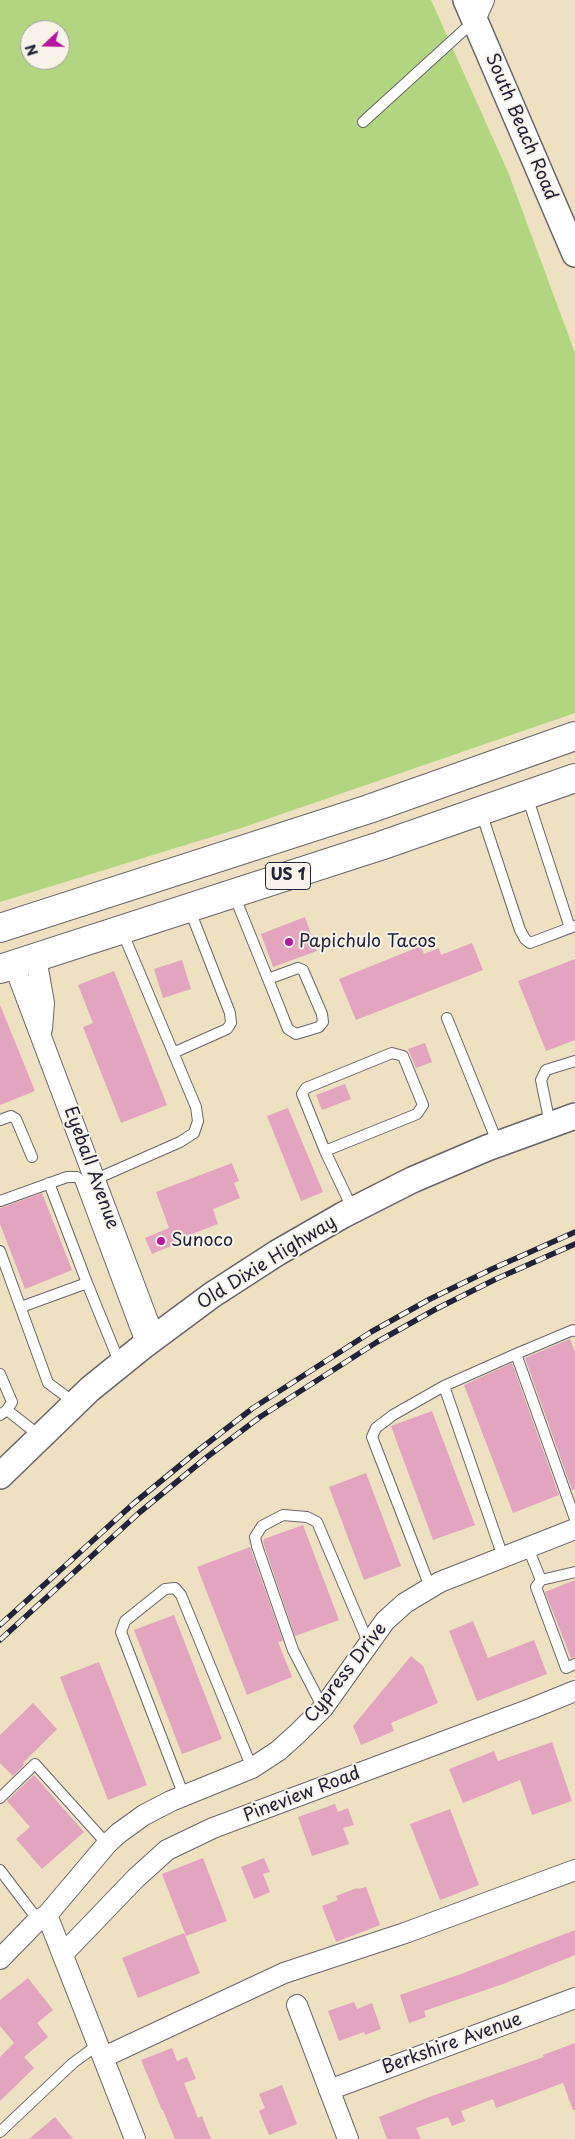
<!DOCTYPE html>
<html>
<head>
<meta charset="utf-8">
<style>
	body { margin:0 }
	#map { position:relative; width:575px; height:2139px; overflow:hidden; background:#ede1c1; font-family:"Playpen Sans",sans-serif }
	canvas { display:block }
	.north { position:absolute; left:20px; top:20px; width:50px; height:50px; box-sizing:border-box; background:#f7f3e8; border:1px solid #a29fa3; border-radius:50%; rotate:249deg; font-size:14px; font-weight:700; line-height:20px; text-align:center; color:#22223b }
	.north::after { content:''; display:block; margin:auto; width:18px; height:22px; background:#b5179e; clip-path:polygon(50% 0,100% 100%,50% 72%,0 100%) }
</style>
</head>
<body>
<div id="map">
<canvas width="575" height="2139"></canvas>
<div class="north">N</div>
</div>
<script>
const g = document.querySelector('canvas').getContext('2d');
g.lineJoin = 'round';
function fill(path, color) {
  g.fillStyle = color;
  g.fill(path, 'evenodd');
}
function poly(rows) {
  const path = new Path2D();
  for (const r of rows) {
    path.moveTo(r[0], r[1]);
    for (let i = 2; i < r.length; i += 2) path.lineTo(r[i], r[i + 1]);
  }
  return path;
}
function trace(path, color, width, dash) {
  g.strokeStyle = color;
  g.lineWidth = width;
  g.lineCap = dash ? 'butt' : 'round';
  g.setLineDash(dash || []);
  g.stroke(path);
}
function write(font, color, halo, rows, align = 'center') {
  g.font = font + ' "Playpen Sans",sans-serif';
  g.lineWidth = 4;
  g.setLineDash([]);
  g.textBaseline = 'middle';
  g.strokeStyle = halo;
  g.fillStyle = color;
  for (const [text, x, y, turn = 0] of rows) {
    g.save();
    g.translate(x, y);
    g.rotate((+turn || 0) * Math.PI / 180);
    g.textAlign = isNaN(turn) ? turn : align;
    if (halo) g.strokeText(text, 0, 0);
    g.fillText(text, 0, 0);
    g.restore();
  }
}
fill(poly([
	[0,0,431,0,508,172,575,353,575,713,244,827,0,902],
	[30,30,60,30,60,60,30,60]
]), '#b1d67f');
fill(poly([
	[305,917,317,951,273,967,261,934],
	[472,943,483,970,356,1020,339,979,421,946,424,954,439,948,441,955],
	[575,959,575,1040,546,1051,518,981],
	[182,960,191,989,163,998,154,969],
	[114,971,167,1105,121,1123,83,1027,93,1023,78,985],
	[0,1005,35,1091,0,1105],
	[425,1043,432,1062,416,1068,408,1049],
	[345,1084,351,1099,322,1110,316,1095],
	[288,1108,323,1192,301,1201,267,1116],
	[232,1163,239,1181,234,1183,240,1198,213,1209,218,1224,176,1240,178,1243,152,1254,145,1238,169,1228,156,1192],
	[42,1193,72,1270,25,1289,0,1224,0,1208],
	[570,1339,575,1352,575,1489,572,1490,525,1358],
	[512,1363,559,1495,513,1513,464,1385],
	[432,1411,475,1525,433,1540,391,1426],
	[366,1473,401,1566,364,1580,329,1487],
	[303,1525,339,1620,295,1636,263,1542,264,1539],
	[250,1547,283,1641,278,1642,292,1677,247,1695,197,1567],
	[575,1580,575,1657,571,1658,545,1592],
	[174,1615,222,1739,182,1754,134,1630],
	[473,1621,488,1658,534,1640,547,1674,477,1701,449,1631],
	[411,1656,423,1666,438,1703,391,1723,394,1731,361,1745,353,1726],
	[99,1662,147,1785,108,1800,60,1677],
	[33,1703,57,1729,23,1763,24,1765,13,1776,0,1763,0,1735],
	[552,1742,572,1801,532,1815,520,1780,463,1803,449,1769,494,1751,498,1761],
	[34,1775,84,1832,42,1869,16,1839,30,1827,7,1801],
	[335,1804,338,1812,348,1808,354,1825,343,1828,349,1844,312,1856,298,1817],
	[450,1809,479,1885,440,1900,410,1824],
	[203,1858,227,1921,186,1936,162,1874],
	[264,1858,270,1872,263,1874,270,1892,254,1899,241,1867],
	[366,1887,380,1925,336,1942,322,1906,338,1900,336,1896,357,1888,358,1889],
	[575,1930,575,1955,503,1984,424,2011,426,2017,409,2023,400,1995,461,1974],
	[184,1933,200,1973,138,1998,122,1958],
	[28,1978,53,2010,37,2023,48,2037,24,2057,34,2068,0,2101,0,2057,14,2043,0,2026,0,2000],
	[354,2002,357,2009,372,2003,381,2029,365,2035,364,2032,339,2041,328,2011],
	[575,2043,575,2110,573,2110,563,2083,496,2108,493,2099,461,2111,465,2121,452,2126,448,2117,416,2128,421,2139,387,2139,379,2117,429,2097,544,2057,543,2055],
	[172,2048,177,2061,187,2057,196,2079,184,2083,198,2118,202,2116,211,2139,175,2139,163,2110,162,2110,141,2060],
	[282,2085,297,2124,269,2135,259,2111,265,2108,259,2094],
	[55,2117,73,2139,29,2139]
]), '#e2a4bf');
const service = poly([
	[363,122,475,20],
	[527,796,570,928],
	[481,812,520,930,525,939,530,943,575,926],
	[234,895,268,979,288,1029,296,1034,319,1027,323,1022,322,1014,303,970,298,968,268,979],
	[447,1018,498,1144],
	[173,1053,227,1029,231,1023,230,1013,189,908],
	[0,1120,11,1116,16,1119,32,1157],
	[550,1124,541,1080,546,1070,575,1061],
	[325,1151,417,1114,423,1105,403,1056,392,1053,306,1088,302,1094,325,1151,353,1210],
	[96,1179,180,1142,194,1133,198,1121,196,1107,122,931],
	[49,1183,87,1283],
	[0,1201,67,1177,77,1177,80,1180,142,1346],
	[0,1251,48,1383,75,1403],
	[21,1307,87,1283,120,1364],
	[516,1354,575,1519],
	[0,1374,12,1402,7,1410,0,1415],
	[444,1386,503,1557],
	[7,1410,40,1436],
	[528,1548,541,1580,536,1587,566,1668,575,1664],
	[541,1580,575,1572],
	[430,1587,372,1437,376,1428,393,1415,444,1386,516,1354,573,1330,575,1331],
	[323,1708,293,1650,257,1546,255,1537,262,1526,283,1515,307,1517,317,1522,368,1642],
	[184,1796,121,1632,125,1621,165,1589,175,1588,181,1595,252,1768],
	[0,1798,35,1764,107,1844],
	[0,1870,38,1920],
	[0,2132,73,2063,99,2044]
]);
const minor = poly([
	[475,20,484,0],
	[36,958,44,1003,42,1029],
	[14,965,154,1337],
	[47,1915,135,2139],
	[63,1954,136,1878,167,1850,213,1828,533,1708,575,1691],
	[0,1959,38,1920,47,1915,107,1844,119,1833,144,1815,171,1801,252,1768,278,1751,297,1734,323,1708,385,1621,405,1603,440,1582,575,1529],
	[297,2005,348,2139],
	[104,2057,284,1973,405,1933,575,1870],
	[329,2090,575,1998]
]);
const tertiary = poly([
	[466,0,575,254],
	[0,1476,90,1389,142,1347,212,1295,277,1253,343,1215,412,1180,487,1148,575,1116]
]);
const primary = poly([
	[0,928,369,809,575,736],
	[0,969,380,846,575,778]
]);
trace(service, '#69656a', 12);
trace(minor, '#69656a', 22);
trace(tertiary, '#69656a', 28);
trace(primary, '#69656a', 30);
trace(service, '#fff', 10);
trace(minor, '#fff', 20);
trace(tertiary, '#fff', 25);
trace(primary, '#fff', 28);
const rail = poly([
	[0,1625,133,1504,200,1449,253,1408,371,1332,430,1299,492,1269,575,1232],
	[0,1640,140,1512,207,1457,260,1417,377,1342,436,1309,496,1279,575,1244]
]);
trace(rail, '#22223b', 5.5);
trace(rail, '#f7f3e8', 4, [11]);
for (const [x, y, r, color] of [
	[289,942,5,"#b5179e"],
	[161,1241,5,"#b5179e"]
]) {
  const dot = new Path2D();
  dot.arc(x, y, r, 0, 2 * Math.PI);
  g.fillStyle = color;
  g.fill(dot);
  trace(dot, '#f7f3e8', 2);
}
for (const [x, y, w] of [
	[288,876,45]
]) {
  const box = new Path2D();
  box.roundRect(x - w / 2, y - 13.5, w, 27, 4);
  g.fillStyle = '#f7f3e8';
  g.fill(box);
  trace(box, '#22223b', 1);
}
write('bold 16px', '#22223b', null, [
	["US 1",288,876]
]);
write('18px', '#22223b', '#f7f3e8', [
	["South Beach Road",521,127,67],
	["Eyeball Avenue",91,1168,70],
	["Old Dixie Highway",267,1263,-32],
	["Cypress Drive",346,1673,-52],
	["Pineview Road",302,1795,-21],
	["Berkshire Avenue",452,2044,-20]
]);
write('18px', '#22223b', '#f7f3e8', [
	["Papichulo Tacos",299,942],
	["Sunoco",171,1241]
], 'left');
</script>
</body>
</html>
